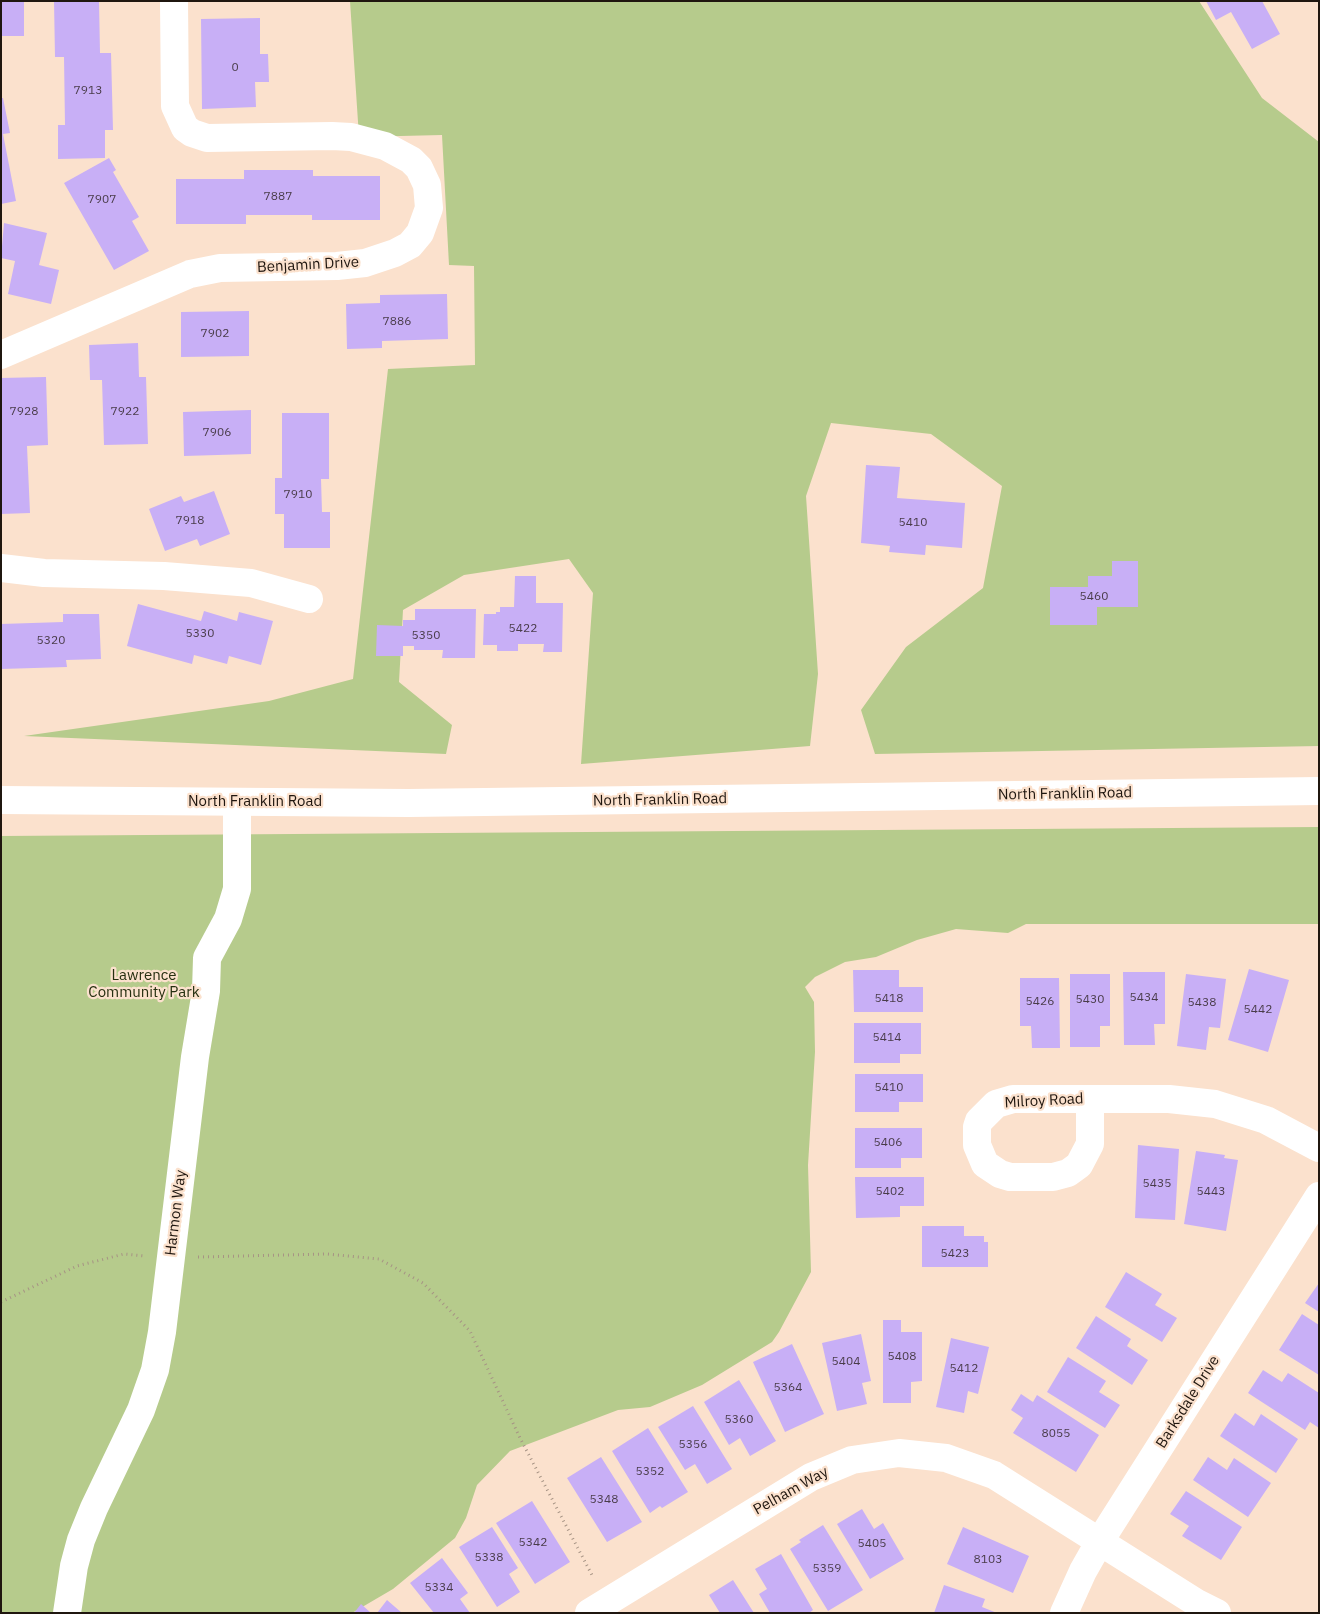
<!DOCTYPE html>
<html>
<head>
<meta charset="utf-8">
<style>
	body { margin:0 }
	#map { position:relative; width:1320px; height:1614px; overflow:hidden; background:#fbe1cd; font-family:"IBM Plex Sans",sans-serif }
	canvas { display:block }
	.frame { position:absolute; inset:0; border:2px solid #1f160f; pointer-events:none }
</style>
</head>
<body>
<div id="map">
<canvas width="1320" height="1614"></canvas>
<div class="frame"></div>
</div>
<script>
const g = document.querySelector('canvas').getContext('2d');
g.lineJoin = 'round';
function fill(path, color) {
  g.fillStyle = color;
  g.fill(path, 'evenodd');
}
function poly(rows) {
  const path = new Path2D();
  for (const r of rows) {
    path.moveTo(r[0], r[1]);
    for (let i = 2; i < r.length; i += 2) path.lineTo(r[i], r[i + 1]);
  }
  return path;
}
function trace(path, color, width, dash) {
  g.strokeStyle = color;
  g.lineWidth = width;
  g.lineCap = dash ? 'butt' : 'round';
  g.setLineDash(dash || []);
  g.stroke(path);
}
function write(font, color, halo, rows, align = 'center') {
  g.font = font + ' "IBM Plex Sans",sans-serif';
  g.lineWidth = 4.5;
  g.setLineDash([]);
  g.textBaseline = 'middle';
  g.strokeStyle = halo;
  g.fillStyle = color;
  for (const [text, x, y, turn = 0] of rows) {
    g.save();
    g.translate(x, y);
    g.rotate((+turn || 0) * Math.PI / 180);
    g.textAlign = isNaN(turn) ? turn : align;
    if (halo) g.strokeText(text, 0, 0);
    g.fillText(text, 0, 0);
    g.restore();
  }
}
fill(poly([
	[350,1,1199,1,1262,98,1319,142,1319,746,875,754,861,710,906,647,983,588,1002,486,931,434,831,423,806,496,818,674,810,746,581,764,593,593,569,559,464,575,403,610,399,682,452,725,446,754,24,736,269,701,353,679,388,369,475,365,474,266,449,265,442,135,359,137],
	[1319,827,1319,924,1026,924,1008,933,956,929,917,940,876,957,845,962,815,977,805,987,814,1002,815,1052,808,1165,811,1272,779,1332,772,1342,702,1385,650,1407,618,1410,510,1451,477,1485,466,1518,455,1538,393,1589,352,1613,1,1613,1,836]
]), '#b6cb8c');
fill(poly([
	[1,1,24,1,24,36,1,36],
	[54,1,99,1,100,53,111,53,113,130,105,130,105,158,58,159,58,125,65,125,64,57,55,57],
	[1206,1,1262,1,1280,34,1252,49,1231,12,1216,20],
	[260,18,260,54,268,54,269,82,255,82,256,107,202,109,201,19],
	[1,98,3,98,10,133,3,134,16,201,1,204],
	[109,158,116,170,113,172,139,217,132,221,149,251,114,270,64,183],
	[244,170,313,170,313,176,380,176,380,220,312,220,312,215,246,215,246,224,176,224,176,179,244,179],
	[4,223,47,233,39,265,59,270,51,304,8,294,15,261,1,258],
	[447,294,448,339,382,341,382,348,347,349,346,304,380,303,380,295],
	[249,311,249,356,181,357,181,312],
	[138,343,139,377,146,377,148,444,104,445,102,380,90,380,89,345],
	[46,377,48,445,27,446,30,513,1,514,1,378],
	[251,410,251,454,184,456,183,412],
	[282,413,329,413,329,479,321,479,322,512,330,512,330,548,284,548,284,514,275,514,275,478,282,478],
	[866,465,900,467,897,498,965,503,962,548,926,545,925,555,889,552,890,546,861,543],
	[214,491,230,534,200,546,197,539,165,551,149,509,181,496,184,502],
	[1112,561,1138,561,1138,607,1097,607,1097,625,1050,625,1050,587,1088,587,1088,576,1112,576],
	[515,576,536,576,536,603,563,603,562,652,543,652,544,644,518,644,518,651,497,651,497,645,483,645,484,614,496,614,496,612,500,612,500,607,514,607],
	[138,604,201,621,204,611,237,621,239,612,273,621,261,665,229,656,227,664,194,655,192,664,127,646],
	[415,609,476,609,475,658,442,658,443,650,414,650,414,646,403,646,403,656,376,656,377,625,403,626,403,620,415,620],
	[63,614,99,614,101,659,66,660,67,667,1,669,1,624,63,622],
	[1249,969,1289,980,1268,1052,1228,1040],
	[853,970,899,970,899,987,923,987,923,1012,854,1012],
	[1123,972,1165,972,1165,1024,1154,1024,1155,1045,1124,1045],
	[1070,974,1110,974,1110,1026,1100,1026,1100,1047,1070,1047],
	[1186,974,1226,979,1220,1028,1209,1027,1206,1050,1177,1046],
	[1020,978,1059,978,1060,1048,1032,1048,1031,1026,1020,1026],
	[854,1023,921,1023,921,1054,900,1054,900,1063,854,1063],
	[855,1074,923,1074,923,1102,899,1102,899,1112,855,1112],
	[855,1128,922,1128,922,1158,901,1158,901,1168,855,1168],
	[1138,1145,1179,1149,1175,1220,1135,1218],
	[1196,1151,1225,1155,1224,1158,1238,1160,1226,1231,1184,1224],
	[855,1177,924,1177,924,1206,900,1206,900,1217,856,1218],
	[922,1226,964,1226,964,1236,984,1236,984,1242,988,1242,988,1267,922,1267],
	[1126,1272,1162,1294,1155,1305,1177,1318,1162,1342,1105,1307],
	[1319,1283,1319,1312,1305,1303],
	[1302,1314,1319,1325,1319,1375,1279,1350],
	[1096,1316,1131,1339,1127,1346,1148,1360,1132,1385,1076,1348],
	[883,1320,901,1320,901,1332,922,1332,922,1381,911,1382,911,1403,883,1403],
	[861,1334,871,1381,862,1383,867,1404,837,1411,822,1343],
	[951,1338,989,1347,978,1394,968,1391,964,1413,936,1407],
	[792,1344,824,1414,785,1432,753,1362],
	[1068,1357,1106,1381,1099,1392,1120,1405,1105,1428,1047,1392],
	[1263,1370,1282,1382,1288,1373,1319,1393,1319,1428,1310,1422,1305,1430,1248,1393],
	[739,1380,776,1441,750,1456,740,1438,729,1445,704,1402],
	[1021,1394,1033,1402,1037,1395,1099,1435,1076,1472,1013,1433,1023,1418,1011,1410],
	[693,1406,732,1469,707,1484,695,1464,685,1470,658,1427],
	[1235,1413,1254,1426,1261,1414,1298,1439,1276,1473,1220,1436],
	[648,1428,688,1492,662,1508,660,1506,650,1513,612,1451],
	[601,1457,642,1522,607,1542,567,1478],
	[1208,1457,1227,1470,1234,1458,1271,1483,1248,1517,1193,1480],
	[1186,1491,1242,1527,1221,1560,1182,1536,1189,1526,1170,1514],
	[532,1501,570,1562,535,1584,496,1523],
	[862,1509,874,1529,883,1523,904,1559,870,1579,837,1524],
	[823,1525,863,1590,828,1611,790,1549,801,1542,799,1540],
	[492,1527,518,1568,509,1574,520,1592,497,1607,459,1547],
	[963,1527,1029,1556,1013,1593,947,1564],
	[781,1554,813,1610,809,1613,770,1613,759,1594,767,1589,755,1569],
	[442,1558,468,1593,460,1599,470,1613,434,1613,410,1583],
	[733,1580,754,1613,720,1613,709,1595],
	[944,1585,985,1599,982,1607,997,1613,934,1613],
	[387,1600,402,1613,377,1613],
	[361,1604,371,1613,354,1613]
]), '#c8aff6');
trace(poly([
	[198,1257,327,1254,379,1259,423,1283,470,1331,520,1438,593,1577],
	[1,1302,77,1266,124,1254,144,1256]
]), '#a69384', 3, [1, 4]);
trace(poly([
	[1,355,190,274,220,268,337,266,365,263,395,253,410,245,420,233,429,208,427,185,419,168,411,160,385,146,351,137,332,136,207,138,192,133,185,128,175,106,174,1],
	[1,568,44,573,164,576,251,583,309,599],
	[1090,1099,1090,1144,1079,1165,1068,1173,1053,1177,1010,1177,1000,1174,985,1164,977,1145,977,1127,979,1121,996,1104,1013,1099,1090,1099],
	[1090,1099,1169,1099,1215,1104,1266,1120,1319,1148],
	[67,1613,74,1566,81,1540,94,1508,141,1410,155,1370,162,1332,195,1057,206,991,207,958,228,919,237,889,237,803],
	[589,1613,811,1477,852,1460,899,1453,946,1458,994,1475,1197,1603,1217,1613],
	[1064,1613,1083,1571,1100,1541,1319,1196]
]), '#fff', 28);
trace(poly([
	[1,800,409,803,1319,791]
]), '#fff', 28);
write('12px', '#493c49', null, [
	["0",235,68],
	["7913",88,91],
	["7887",278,197],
	["7907",102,200],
	["7886",397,322],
	["7902",215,334],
	["7928",24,412],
	["7922",125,412],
	["7906",217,433],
	["7910",298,495],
	["7918",190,521],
	["5410",913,523],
	["5460",1094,597],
	["5422",523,629],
	["5330",200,634],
	["5350",426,636],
	["5320",51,641],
	["5434",1144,998],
	["5418",889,999],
	["5430",1090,1000],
	["5426",1040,1002],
	["5438",1202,1003],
	["5442",1258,1010],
	["5414",887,1038],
	["5410",889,1088],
	["5406",888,1143],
	["5435",1157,1184],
	["5402",890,1192],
	["5443",1211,1192],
	["5423",955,1254],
	["5408",902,1357],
	["5404",846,1362],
	["5412",964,1369],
	["5364",788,1388],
	["5360",739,1420],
	["8055",1056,1434],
	["5356",693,1445],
	["5352",650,1472],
	["5348",604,1500],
	["5342",533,1543],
	["5405",872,1544],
	["5338",489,1558],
	["8103",988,1560],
	["5359",827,1569],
	["5334",439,1588]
]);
write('15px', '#1f160f', '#fbe1cd', [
	["Benjamin Drive",308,265,-3],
	["North Franklin Road",1065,794,-1],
	["North Franklin Road",660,800,-1],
	["North Franklin Road",255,802],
	["Milroy Road",1044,1101,-3],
	["Harmon Way",176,1213,-83],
	["Barksdale Drive",1188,1402,-58],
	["Pelham Way",791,1491,-29]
]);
write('15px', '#262f10', '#fbe1cd', [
	["Lawrence",144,976],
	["Community Park",144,993]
]);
</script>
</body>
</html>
